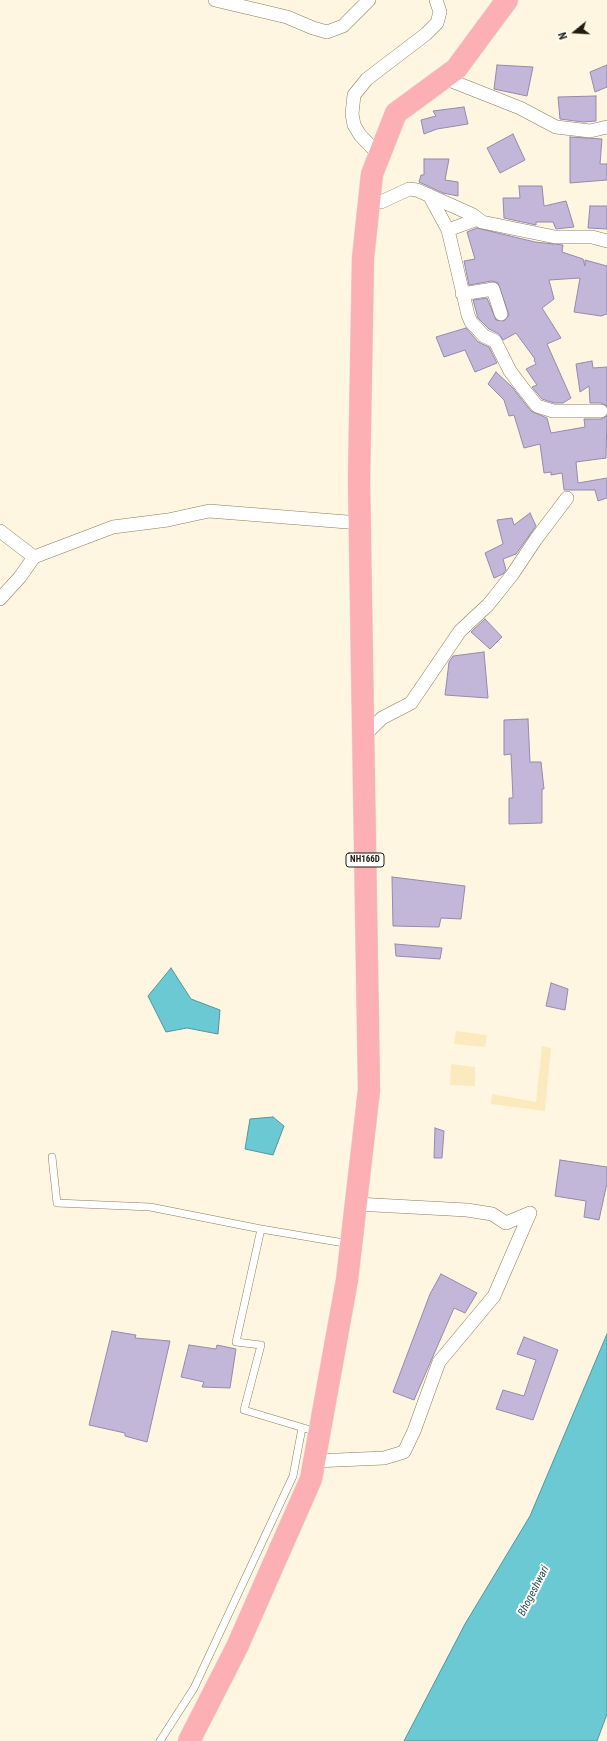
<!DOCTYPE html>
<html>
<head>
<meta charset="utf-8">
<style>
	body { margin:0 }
	#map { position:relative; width:607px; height:1741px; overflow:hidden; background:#fef6e1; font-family:"Roboto Condensed",sans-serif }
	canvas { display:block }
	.north { position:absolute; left:555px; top:12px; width:40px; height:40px; -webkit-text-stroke:3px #fff; paint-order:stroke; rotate:252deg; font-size:11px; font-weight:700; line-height:16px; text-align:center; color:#211c0f }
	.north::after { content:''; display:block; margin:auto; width:14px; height:18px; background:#211c0f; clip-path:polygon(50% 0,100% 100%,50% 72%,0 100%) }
</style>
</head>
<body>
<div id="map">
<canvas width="607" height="1741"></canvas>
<div class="north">N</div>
</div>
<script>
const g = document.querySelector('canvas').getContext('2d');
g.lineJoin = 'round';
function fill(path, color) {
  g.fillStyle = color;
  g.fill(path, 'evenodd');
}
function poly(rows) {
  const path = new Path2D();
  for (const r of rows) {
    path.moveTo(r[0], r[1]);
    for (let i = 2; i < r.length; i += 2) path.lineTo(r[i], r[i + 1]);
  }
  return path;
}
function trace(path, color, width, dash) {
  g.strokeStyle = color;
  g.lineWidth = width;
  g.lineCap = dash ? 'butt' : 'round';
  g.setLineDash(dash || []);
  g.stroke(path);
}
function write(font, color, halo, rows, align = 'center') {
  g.font = font + ' "Roboto Condensed",sans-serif';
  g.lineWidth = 4;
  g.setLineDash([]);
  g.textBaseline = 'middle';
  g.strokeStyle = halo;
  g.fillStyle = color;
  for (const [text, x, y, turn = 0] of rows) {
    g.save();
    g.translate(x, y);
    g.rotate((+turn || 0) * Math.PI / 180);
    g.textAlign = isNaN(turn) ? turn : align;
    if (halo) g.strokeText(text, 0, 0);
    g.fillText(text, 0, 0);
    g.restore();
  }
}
fill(poly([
	[456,1031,487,1035,485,1047,454,1044],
	[542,1046,551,1048,545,1111,491,1104,492,1094,536,1102],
	[451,1064,475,1067,475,1086,450,1085]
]), '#faeabe');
const water = poly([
	[171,968,191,999,220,1010,218,1034,187,1028,166,1032,148,996,171,968],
	[273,1117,284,1126,273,1155,245,1149,250,1119,273,1117],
	[607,1334,607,1714,597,1741,404,1741,465,1624,530,1516,607,1334]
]);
fill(water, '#6bc9d4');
trace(water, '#559599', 1);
const building = poly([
	[497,65,533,67,527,96,494,89,497,65],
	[607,65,607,87,595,92,590,72,607,65],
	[596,96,596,121,583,122,560,119,558,97,596,96],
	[464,107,468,124,437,129,424,134,421,120,436,116,433,111,464,107],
	[513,134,525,160,500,173,487,148,513,134],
	[570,137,602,139,600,164,607,164,607,180,570,183,570,137],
	[424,159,449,159,445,180,458,182,458,196,443,193,419,182,421,175,424,175,424,159],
	[519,186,542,186,544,206,566,201,574,227,556,229,553,222,536,222,536,225,504,218,503,198,520,198,519,186],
	[590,206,607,206,607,229,588,228,590,206],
	[477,228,535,242,563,245,562,252,583,259,585,266,585,260,607,266,607,314,601,316,574,312,580,278,549,280,554,299,542,308,561,338,547,344,571,398,563,403,554,403,542,399,532,387,537,385,526,369,536,364,534,360,535,359,516,333,503,340,499,334,489,329,478,318,473,300,487,298,496,320,504,321,509,315,498,283,492,281,469,285,464,261,475,259,467,232,477,228],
	[466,328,478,342,489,347,497,363,475,372,465,350,444,357,436,337,466,328],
	[592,361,593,368,607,367,607,406,601,403,590,403,589,386,580,392,576,364,592,361],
	[496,372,512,387,531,411,547,418,551,433,585,427,584,419,601,419,607,416,606,458,576,462,578,483,607,478,607,498,598,501,595,490,564,490,562,473,551,475,551,472,544,473,540,444,524,448,514,415,509,416,504,400,488,384,496,372],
	[530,513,536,526,516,554,503,559,506,570,503,574,494,578,485,553,503,544,497,520,512,518,514,525,530,513],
	[485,619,502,637,490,649,471,632,485,619],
	[484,652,488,698,445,695,449,662,453,656,484,652],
	[528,719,530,762,541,762,544,789,542,789,542,823,509,824,509,798,513,798,511,754,504,755,504,720,528,719],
	[392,877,465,886,461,919,441,918,439,927,393,926,392,877],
	[395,944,442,948,440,959,396,956,395,944],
	[551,983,568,989,565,1010,546,1006,551,983],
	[435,1128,444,1131,442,1158,434,1158,435,1128],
	[560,1160,607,1167,607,1183,599,1220,584,1217,586,1201,555,1196,560,1160],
	[441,1274,477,1293,465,1313,454,1308,414,1400,393,1392,430,1294,441,1274],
	[112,1331,136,1335,135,1338,170,1341,147,1442,125,1436,125,1433,89,1425,112,1331],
	[524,1337,558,1350,533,1420,496,1409,503,1390,524,1396,536,1360,517,1354,524,1337],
	[189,1345,216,1349,217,1345,236,1349,230,1388,202,1387,204,1382,181,1377,189,1345]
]);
fill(building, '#c2b6d9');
trace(building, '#958aab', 1);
const service = poly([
	[52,1157,57,1203,150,1207,261,1229,236,1342,261,1345,244,1410,317,1432],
	[261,1229,350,1244],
	[160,1741,194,1688,293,1476,302,1428]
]);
const minor = poly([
	[215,0,287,17,313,28,327,32,343,26,369,0],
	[444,78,520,108,556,127,590,131,607,127],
	[379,155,360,135,354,125,352,114,354,95,367,79,426,34,437,23,440,12,436,0],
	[429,195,448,230,468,315,471,322,484,336,495,341,510,371,522,387,537,406,553,411,601,411],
	[369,201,381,202,409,189,417,190,473,215,482,222,555,237,592,237,607,241],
	[448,230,478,219],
	[462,294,493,289,501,314],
	[0,531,34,557,20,577,0,599],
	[34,557,113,527,168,520,209,511,360,523],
	[363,737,382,718,411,703,460,631,488,605,512,575,536,539,567,498],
	[356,1204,467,1210,492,1214,506,1223,530,1213],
	[314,1461,384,1458,404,1452,414,1431,439,1362,494,1296,530,1213]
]);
const trunk = poly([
	[189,1741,237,1647,311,1479,347,1280,369,1090,359,480,363,258,372,174,396,113,456,69,507,0]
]);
trace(service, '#897d5c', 8);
trace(minor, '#897d5c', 14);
trace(trunk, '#e0dfdd', 23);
trace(service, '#fff', 7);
trace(minor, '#fff', 13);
trace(trunk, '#fcb0b4', 22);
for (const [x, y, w] of [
	[365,860,38]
]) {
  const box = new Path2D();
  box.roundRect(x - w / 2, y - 7, w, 14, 3);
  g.fillStyle = '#fff';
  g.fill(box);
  trace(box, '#211c0f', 1);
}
write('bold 9px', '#211c0f', null, [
	["NH166D",365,860]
]);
write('italic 11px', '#234e53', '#fff', [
	["Bhogeshwari",534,1591,-63]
]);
</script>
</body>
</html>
